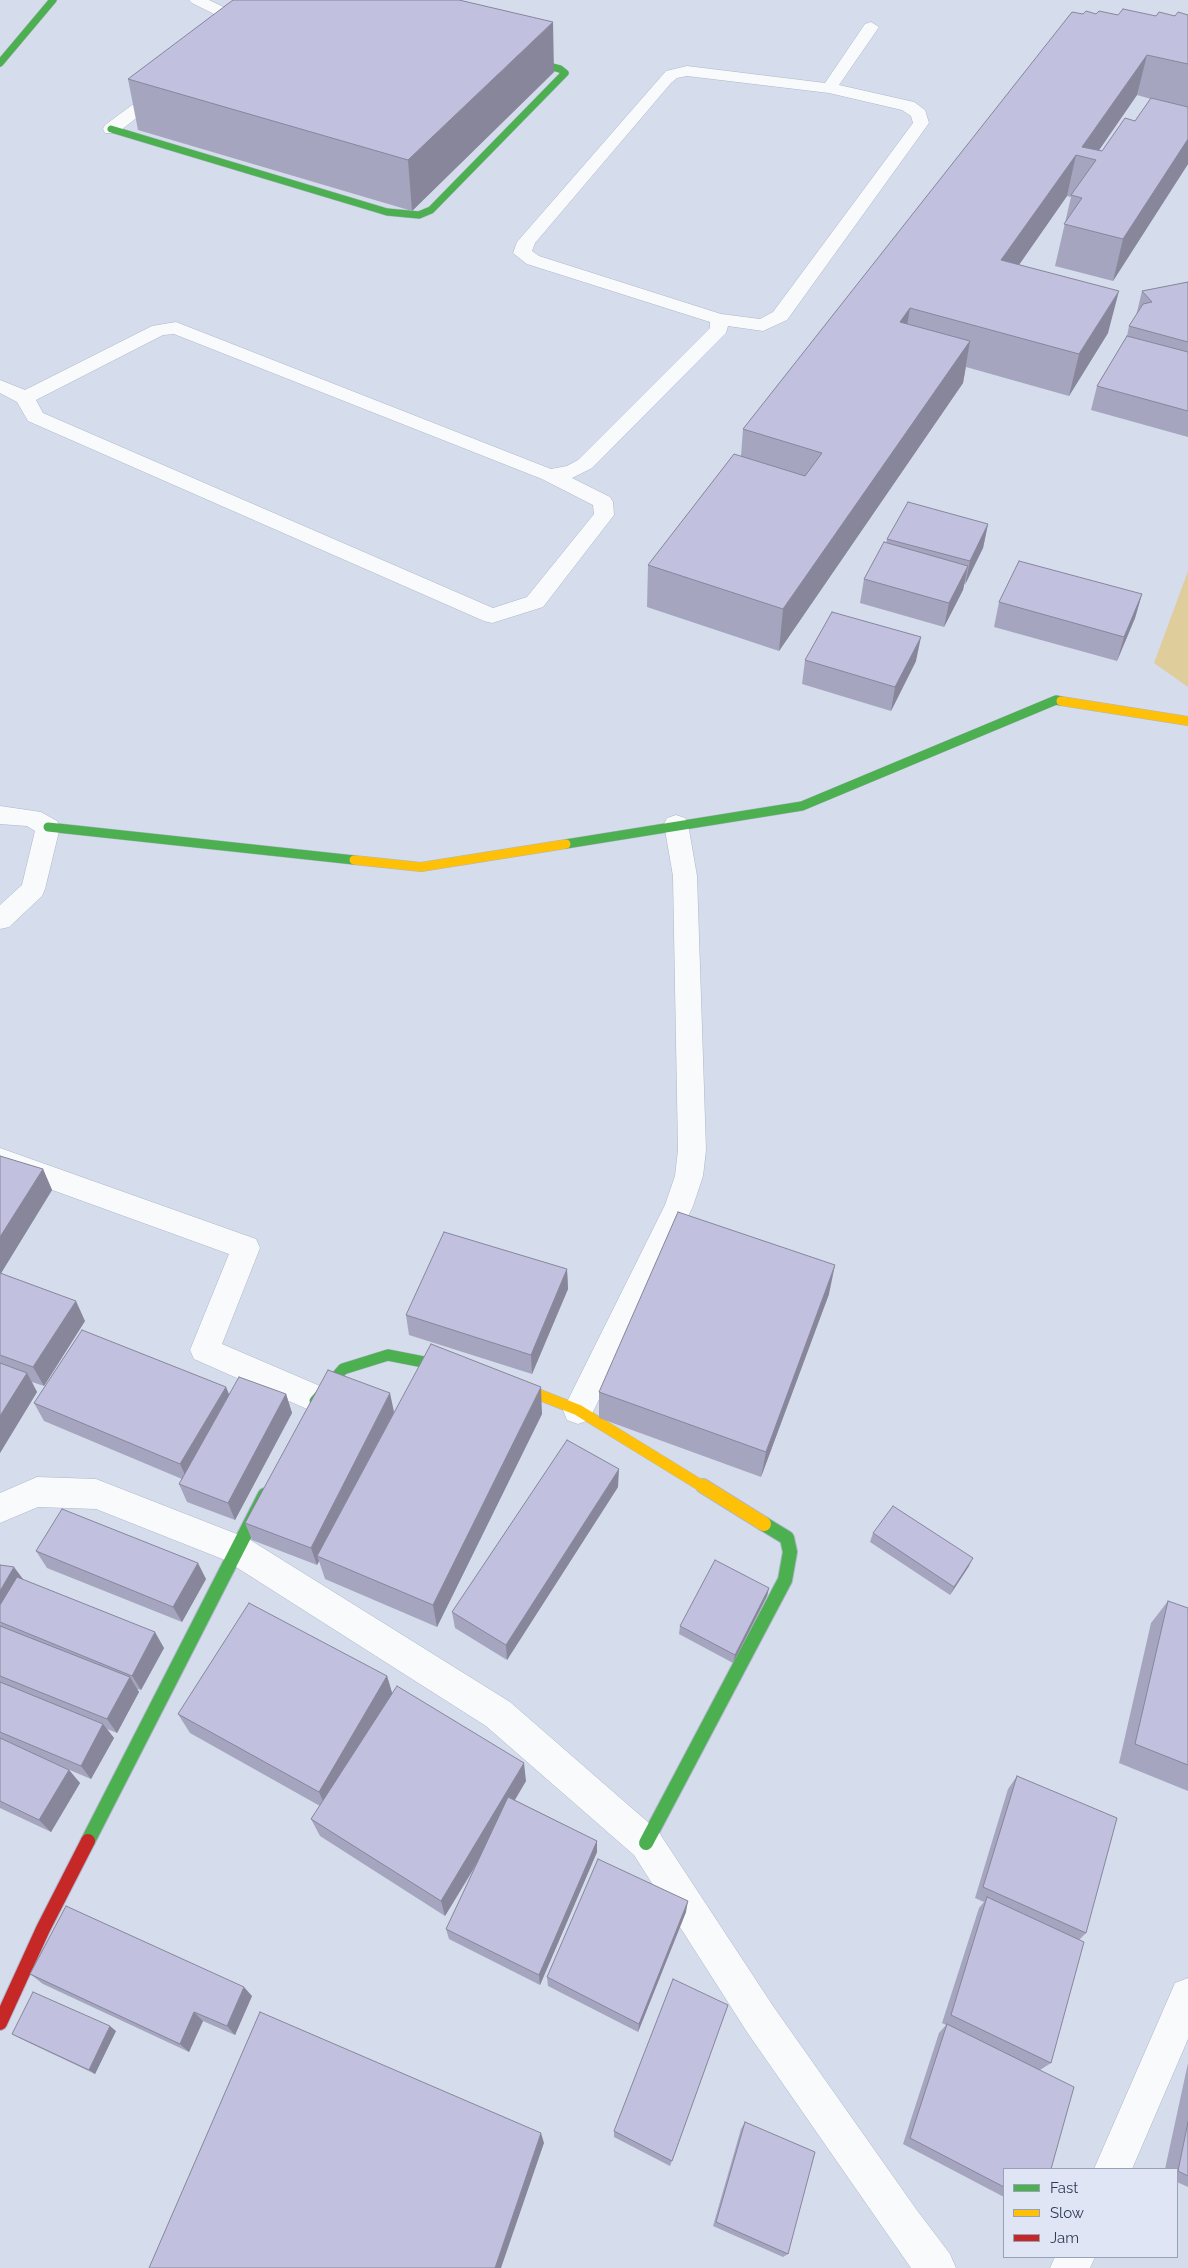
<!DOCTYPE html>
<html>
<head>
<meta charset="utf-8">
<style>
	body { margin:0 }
	#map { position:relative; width:1188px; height:2268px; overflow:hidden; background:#d5dcec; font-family:Raleway,sans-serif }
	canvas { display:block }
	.legend { position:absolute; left:1003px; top:2168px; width:175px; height:90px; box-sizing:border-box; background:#dfe5f4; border:1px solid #99a1b6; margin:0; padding:6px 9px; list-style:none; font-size:15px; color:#303b58 }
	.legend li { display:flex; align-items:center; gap:10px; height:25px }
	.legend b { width:25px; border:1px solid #99a1b6 }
</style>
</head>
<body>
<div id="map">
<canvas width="1188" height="2268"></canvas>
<ul class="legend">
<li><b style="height:6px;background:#4caf50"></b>Fast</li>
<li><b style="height:6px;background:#ffc107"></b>Slow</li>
<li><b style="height:6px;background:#c62828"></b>Jam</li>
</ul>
</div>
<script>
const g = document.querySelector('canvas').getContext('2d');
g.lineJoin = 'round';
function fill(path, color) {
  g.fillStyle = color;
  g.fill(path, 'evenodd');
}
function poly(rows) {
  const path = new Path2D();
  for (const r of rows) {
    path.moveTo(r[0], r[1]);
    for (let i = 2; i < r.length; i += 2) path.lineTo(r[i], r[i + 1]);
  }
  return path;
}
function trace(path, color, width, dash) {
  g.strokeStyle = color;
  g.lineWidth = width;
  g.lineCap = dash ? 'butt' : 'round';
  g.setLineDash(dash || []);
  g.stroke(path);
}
fill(poly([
	[1188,571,1188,687,1154,663]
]), '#dfcd9b');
const lane = poly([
	[871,22,879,27,839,85,914,102,925,110,929,123,787,320,763,331,728,326,726,333,592,468,572,478,610,497,613,502,614,515,543,607,492,623,484,621,28,421,17,402,0,393,0,380,25,390,152,326,176,322,551,469,567,466,578,460,710,328,710,322,527,264,513,253,517,242,666,71,687,66,825,83,865,24,871,22],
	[687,76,829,93,902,110,911,116,913,123,773,312,760,319,721,314,539,256,532,251,535,243,671,83,677,78,687,76],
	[174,334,542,479,593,505,594,514,527,597,493,608,43,413,36,400,163,335,174,334]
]);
const street = poly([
	[189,0,209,0,238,14,249,26,242,37,230,37,228,34,233,27,226,20,192,3,189,0],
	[164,84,170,86,172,89,170,92,117,133,105,133,103,129,105,125,158,86,164,84],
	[0,806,41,812,57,821,60,827,45,889,42,896,9,927,0,929,0,905,22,885,35,831,27,826,0,824,0,806],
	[676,815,685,818,688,824,697,876,706,1150,703,1176,693,1206,589,1420,578,1424,567,1420,563,1410,665,1205,675,1176,678,1150,673,876,664,824,667,818,676,815],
	[0,1148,256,1239,260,1248,222,1344,327,1389,331,1399,327,1409,316,1413,194,1359,190,1350,229,1254,0,1171,0,1148],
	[37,1477,96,1479,247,1538,510,1702,658,1831,773,2006,916,2209,950,2254,956,2268,911,2268,747,2032,634,1855,486,1726,225,1560,96,1509,38,1507,0,1523,0,1493,37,1477],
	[1188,1978,1188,2039,1132,2169,1094,2169,1175,1983,1188,1978],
	[1055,2257,1095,2257,1090,2268,1050,2268,1055,2257]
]);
const fastFar3 = poly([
	[0,63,53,0],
	[111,129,387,212,419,215,431,210,565,73,560,69,518,58]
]);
const fastFar2 = poly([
	[48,827,354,860],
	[566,844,802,806,1056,700,1061,701]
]);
const fastFar1 = poly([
	[315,1401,343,1369,388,1355,459,1369]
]);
const fast = poly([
	[88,1841,265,1495],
	[646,1843,785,1580,790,1552,787,1538,764,1524]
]);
const slowFar2 = poly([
	[1061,701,1188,721],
	[354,860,421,867,566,844]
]);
const slowFar1 = poly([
	[507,1382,578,1410,705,1488]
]);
const slow = poly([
	[703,1486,764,1524]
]);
const jam = poly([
	[0,2023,43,1929,88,1841]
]);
trace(lane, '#adb6c9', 1);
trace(street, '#adb6c9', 1);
trace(fastFar3, '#adb6c9', 8);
trace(fastFar2, '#adb6c9', 10);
trace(fastFar1, '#adb6c9', 12);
trace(fast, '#adb6c9', 16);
trace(slowFar2, '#adb6c9', 10);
trace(slowFar1, '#adb6c9', 12);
trace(slow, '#adb6c9', 16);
trace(jam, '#adb6c9', 16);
fill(lane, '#f9fafc');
fill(street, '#f9fafc');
trace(fastFar3, '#4caf50', 7);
trace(fastFar2, '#4caf50', 9);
trace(fastFar1, '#4caf50', 11);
trace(fast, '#4caf50', 14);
trace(slowFar2, '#ffc107', 9);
trace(slowFar1, '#ffc107', 11);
trace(slow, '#ffc107', 14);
trace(jam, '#c62828', 14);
fill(poly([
	[1083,14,1096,14,1118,15,1156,16,1188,15,1188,164,1113,281,1055,266,1071,197,1067,196,1019,265,1108,333,1069,396,966,367,963,383,779,651,647,607,648,565,741,456,743,429],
	[1137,95,1151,99,1135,121,1102,151,1099,150],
	[554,72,412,211,138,130,128,79],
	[1188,282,1188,437,1091,410,1097,386,1127,336,1129,326,1136,316,1142,291],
	[988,524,983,548,964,585,963,590,944,627,860,603,864,579,886,543,887,539],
	[1142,594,1135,618,1117,661,994,627,999,602],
	[805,660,916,661,891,711,802,684],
	[0,1156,43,1169,52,1190,1,1273,85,1321,44,1386,32,1382,37,1392,0,1453],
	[567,1269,568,1289,532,1374,409,1335,406,1315],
	[829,1294,761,1477,599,1418,599,1392],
	[226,1387,229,1394,286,1394,292,1413,235,1520,187,1502,179,1484,182,1479,44,1421,34,1403],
	[394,1412,542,1414,437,1627,325,1579,319,1561,317,1565,252,1540,245,1523],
	[618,1487,507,1660,455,1628,452,1612],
	[873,1533,969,1566,950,1595,870,1542],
	[36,1551,206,1579,182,1622,47,1568],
	[0,1565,23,1580,164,1648,141,1690,137,1689,139,1692,117,1733,107,1729,114,1738,91,1779,53,1763,69,1770,80,1783,51,1832,0,1808],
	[769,1588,767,1596,733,1663,679,1634,680,1626],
	[1168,1601,1188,1608,1188,1791,1119,1763,1151,1623],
	[387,1676,392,1693,526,1781,515,1800,597,1841,597,1852,540,1985,449,1939,446,1929,477,1864,445,1916,320,1836,311,1819,320,1806,190,1733,178,1714],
	[1017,1776,1086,1933,1079,1940,1051,2063,1040,2070,1004,2169,1004,2197,903,2144,939,2033,946,2025,942,2023,979,1908,984,1902,975,1898,1008,1789],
	[686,1912,638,2032,548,1986,547,1977],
	[30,1974,252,1996,235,2035,203,2021,189,2052,43,1984],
	[728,2005,670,2166,614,2137,614,2131],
	[116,2031,95,2074,19,2038,12,2034],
	[1188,2063,1188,2187,1177,2182,1177,2169,1165,2169],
	[745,2122,788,2254,783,2257,713,2226,741,2129]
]), '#a6a5bf');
fill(poly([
	[553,22,554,72,412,211,408,160],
	[1147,55,1137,95,1093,159,1082,147],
	[1188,139,1188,164,1113,281,1123,239],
	[1076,155,1067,196,993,302,1001,260],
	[1119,291,1108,333,1069,396,1079,354],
	[910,308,903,350,900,322],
	[970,341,963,383,779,651,783,609],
	[988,524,983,548,965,585,970,561],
	[968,566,963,590,944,627,949,603],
	[1142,594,1135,618,1117,661,1124,637],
	[921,637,916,661,891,711,895,687],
	[43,1169,52,1190,0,1275,0,1237],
	[835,1265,829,1294,761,1477,766,1452],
	[567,1269,568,1289,532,1374,531,1355],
	[76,1301,85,1321,44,1386,33,1367],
	[27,1373,37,1392,0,1453,0,1416],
	[226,1387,233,1405,188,1481,180,1464],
	[541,1387,542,1414,437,1627,433,1605],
	[390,1393,394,1412,317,1556,319,1561,317,1565,311,1548],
	[286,1394,292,1413,235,1520,228,1503],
	[619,1469,618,1487,507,1660,506,1645],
	[973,1558,969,1566,950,1595,954,1587],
	[198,1563,206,1579,182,1622,173,1607],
	[14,1567,26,1583,0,1622,0,1591],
	[769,1588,767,1596,733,1663,735,1655],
	[155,1632,164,1648,141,1690,132,1676],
	[387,1676,393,1696,327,1810,319,1792],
	[130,1677,139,1692,117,1733,107,1719],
	[103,1724,114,1738,91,1779,81,1766],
	[524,1763,526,1781,445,1916,441,1901],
	[69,1770,80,1783,51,1832,39,1820],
	[597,1841,597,1852,540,1985,539,1975],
	[688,1901,686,1912,638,2032,639,2024],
	[244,1987,252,1996,235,2035,227,2026],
	[194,2012,203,2021,189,2052,180,2044],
	[110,2026,116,2031,95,2074,89,2070],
	[541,2133,544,2143,501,2268,495,2268]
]), '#87869b');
const building = poly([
	[233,0,459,0,553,22,408,160,128,79,233,0],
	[1123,9,1156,16,1159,12,1175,16,1178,12,1188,15,1188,64,1147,55,1082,147,1102,151,1125,118,1135,121,1151,98,1188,107,1188,139,1123,239,1064,224,1082,198,1071,195,1096,160,1076,155,1001,260,1119,291,1079,354,910,308,900,322,970,341,783,609,648,565,734,454,805,476,822,453,743,429,1072,12,1083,14,1086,11,1096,14,1099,11,1118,15,1123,9],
	[1188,282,1188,342,1129,326,1143,304,1152,302,1142,291,1188,282],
	[1127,336,1188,352,1188,411,1097,386,1127,336],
	[908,502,988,524,970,561,887,539,908,502],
	[884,542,968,566,949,603,864,579,884,542],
	[1019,561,1142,594,1124,637,999,602,1019,561],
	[832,612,921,637,895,687,805,660,832,612],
	[0,1156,43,1169,0,1237,0,1156],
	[678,1212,835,1265,766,1452,599,1392,678,1212],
	[444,1232,567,1269,531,1355,406,1315,444,1232],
	[0,1273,76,1301,33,1367,0,1355,0,1273],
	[82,1330,226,1387,180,1464,34,1403,82,1330],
	[431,1344,541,1387,433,1605,317,1556,431,1344],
	[0,1363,27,1373,0,1416,0,1363],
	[328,1370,390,1393,311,1548,245,1523,328,1370],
	[239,1377,286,1394,228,1503,179,1484,239,1377],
	[567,1440,619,1469,506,1645,452,1612,567,1440],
	[893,1506,973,1558,954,1587,873,1533,893,1506],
	[62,1509,198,1563,173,1607,36,1551,62,1509],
	[715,1560,769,1588,735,1655,680,1626,715,1560],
	[0,1565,14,1567,0,1591,0,1565],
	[17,1577,155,1632,132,1676,0,1622,0,1605,17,1577],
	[1168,1601,1188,1608,1188,1765,1135,1744,1168,1601],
	[249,1603,387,1676,319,1792,178,1714,249,1603],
	[0,1626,130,1677,107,1719,0,1676,0,1626],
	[0,1682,103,1724,81,1766,0,1732,0,1682],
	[397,1686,524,1763,441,1901,311,1819,397,1686],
	[0,1738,69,1770,39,1820,0,1801,0,1738],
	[1017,1776,1117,1818,1086,1933,983,1887,1017,1776],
	[508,1797,597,1841,539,1975,446,1929,508,1797],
	[598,1859,688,1901,639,2024,547,1977,598,1859],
	[987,1897,1084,1942,1051,2063,951,2015,987,1897],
	[66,1906,244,1987,227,2026,194,2012,180,2044,30,1974,66,1906],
	[673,1979,728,2005,672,2161,614,2131,673,1979],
	[33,1992,110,2026,89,2070,12,2034,33,1992],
	[260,2012,541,2133,495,2268,149,2268,260,2012],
	[947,2024,1074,2087,1051,2169,1004,2169,1004,2187,910,2138,947,2024],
	[745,2122,815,2152,788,2254,716,2222,745,2122],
	[1188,2122,1188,2176,1178,2171,1188,2122]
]);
fill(building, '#c1c0de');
trace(building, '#87869b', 1);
</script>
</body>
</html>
